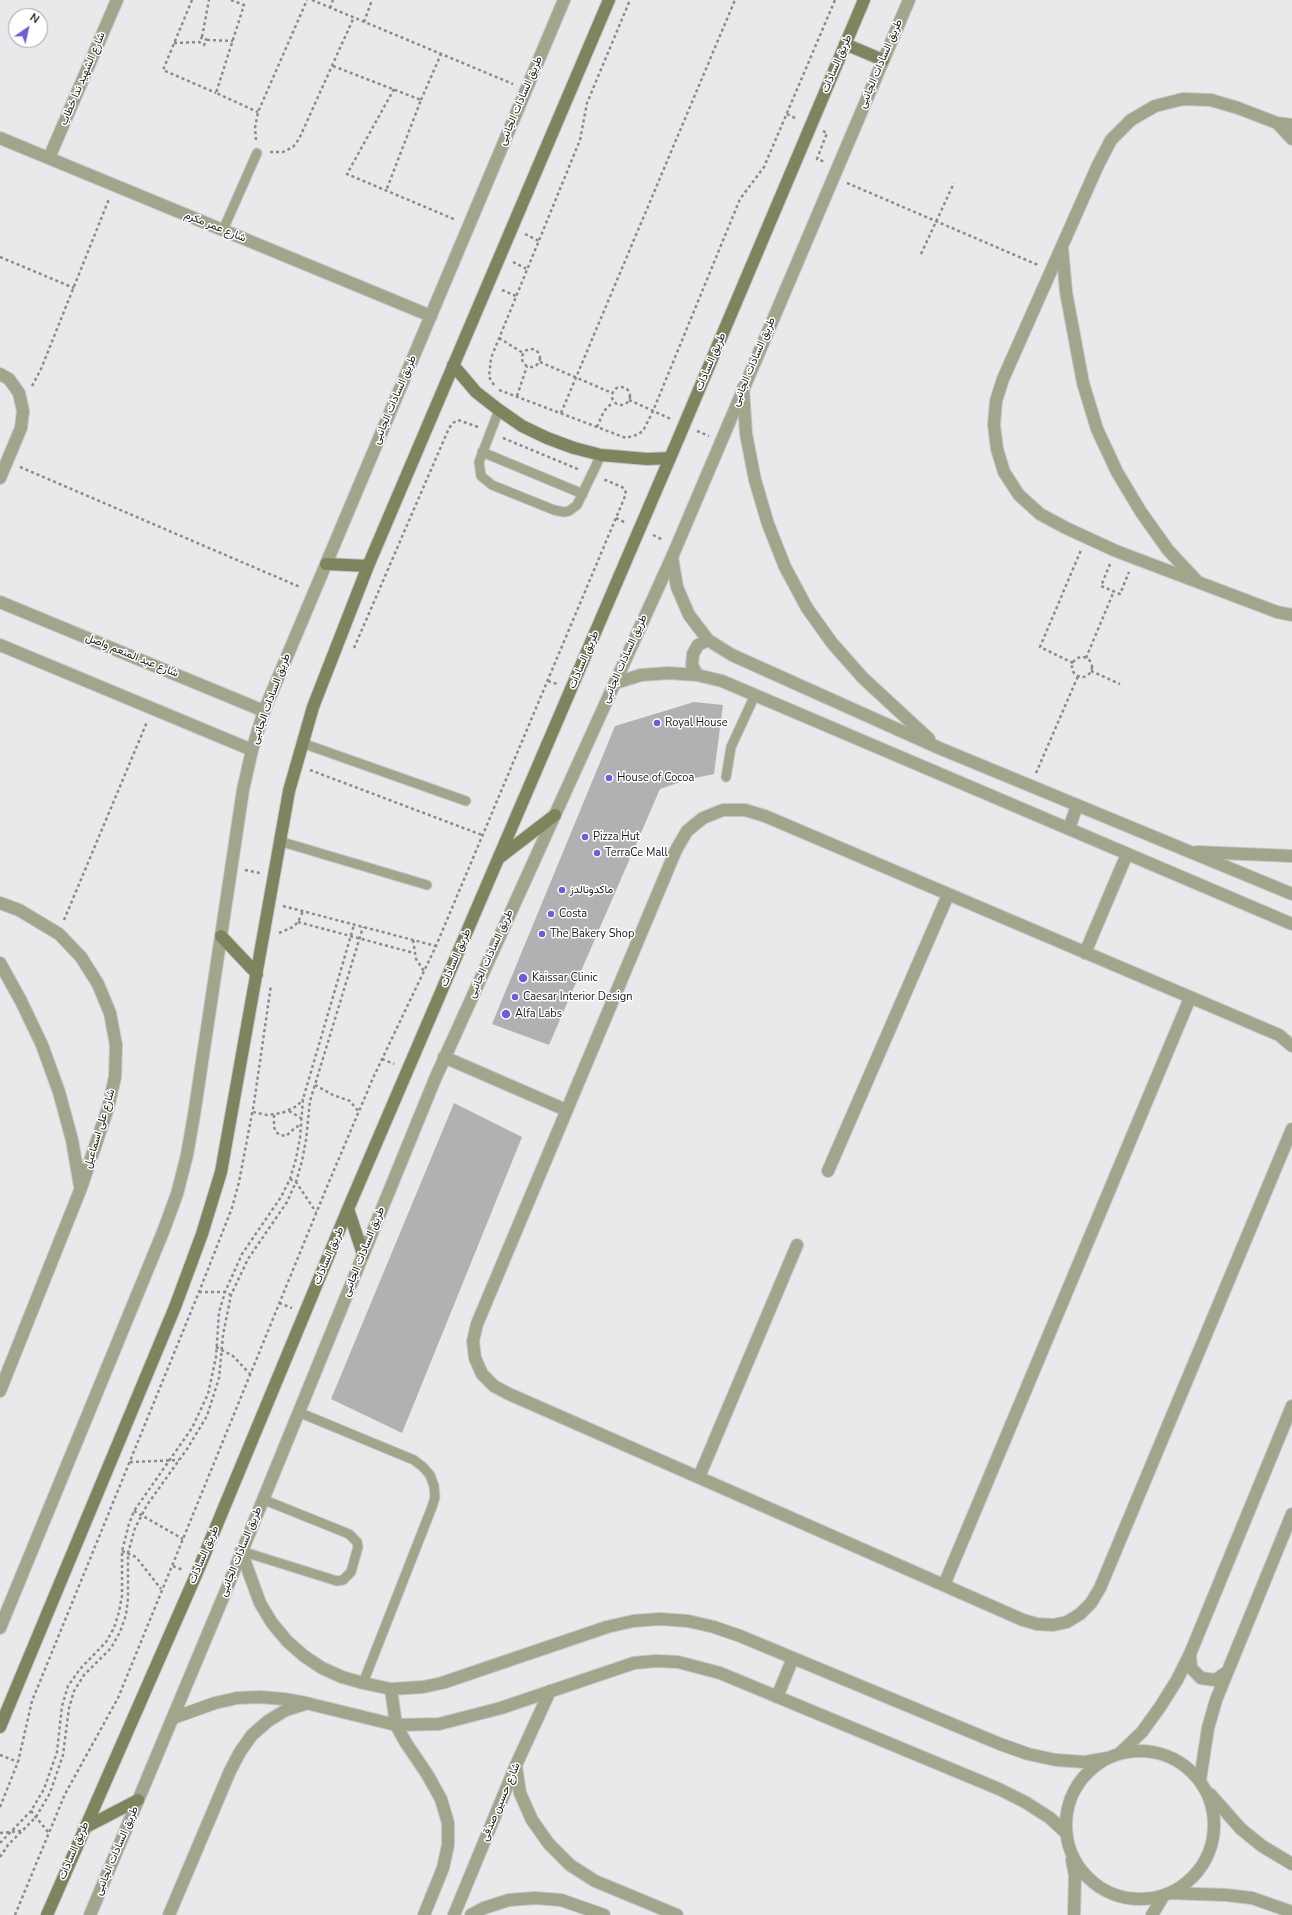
<!DOCTYPE html>
<html>
<head>
<meta charset="utf-8">
<style>
	body { margin:0 }
	#map { position:relative; width:1292px; height:1915px; overflow:hidden; background:#ebe8ec; font-family:"Nunito Sans",sans-serif }
	canvas { display:block }
	.north { position:absolute; left:8px; top:8px; width:40px; height:40px; box-sizing:border-box; background:#fff; border:1px solid #a2a1a2; border-radius:50%; rotate:34deg; font-size:11px; font-weight:700; line-height:16px; text-align:center; color:#171517 }
	.north::after { content:''; display:block; margin:auto; width:14px; height:18px; background:#6f5cd7; clip-path:polygon(50% 0,100% 100%,50% 72%,0 100%) }
</style>
</head>
<body>
<div id="map">
<canvas width="1292" height="1915"></canvas>
<div class="north">N</div>
</div>
<script>
const g = document.querySelector('canvas').getContext('2d');
g.lineJoin = 'round';
function fill(path, color) {
  g.fillStyle = color;
  g.fill(path, 'evenodd');
}
function poly(rows) {
  const path = new Path2D();
  for (const r of rows) {
    if (r.length === 3) {
      path.moveTo(r[0] + r[2], r[1]);
      path.arc(r[0], r[1], r[2], 0, 2 * Math.PI);
      continue;
    }
    path.moveTo(r[0], r[1]);
    for (let i = 2; i < r.length; i += 2) path.lineTo(r[i], r[i + 1]);
  }
  return path;
}
function trace(path, color, width, dash) {
  g.strokeStyle = color;
  g.lineWidth = width;
  g.lineCap = dash ? 'butt' : 'round';
  g.setLineDash(dash || []);
  g.stroke(path);
}
function write(font, color, halo, rows, align = 'center') {
  g.font = font + ' "Nunito Sans",Vazirmatn,sans-serif';
  g.lineWidth = 3;
  g.setLineDash([]);
  g.textBaseline = 'middle';
  g.strokeStyle = halo;
  g.fillStyle = color;
  for (const [text, x, y, turn = 0] of rows) {
    g.save();
    g.translate(x, y);
    g.rotate((+turn || 0) * Math.PI / 180);
    g.textAlign = isNaN(turn) ? turn : align;
    if (halo) g.strokeText(text, 0, 0);
    g.fillText(text, 0, 0);
    g.restore();
  }
}
fill(poly([
	[694,702,723,705,714,774,686,780,660,789,549,1045,492,1024,615,726],
	[454,1103,522,1137,402,1433,331,1399]
]), '#b3b0b4');
const service = poly([
	[223,230,257,153],
	[499,410,479,462,481,476,492,485,554,510,564,512,569,511,577,505,601,455],
	[482,452,583,494],
	[302,743,466,801],
	[726,777,731,747,755,695],
	[279,841,427,885],
	[298,1412,414,1460,423,1467,430,1475,434,1486,435,1497,432,1507,363,1683],
	[241,1551,337,1581,343,1580,351,1572,358,1547,357,1542,349,1534,262,1499]
]);
const minor = poly([
	[1277,123,1292,139],
	[1292,125,1277,123,1238,108,1211,100,1183,99,1155,106,1131,120,1111,140,1098,165,1003,379,996,401,994,425,997,449,1004,472,1019,495,1040,514,1066,528,1116,551,1277,612,1292,615],
	[0,138,431,316],
	[49,158,117,0],
	[1062,247,1066,292,1074,335,1083,383,1097,429,1117,472,1141,512,1168,550,1196,580],
	[0,374,9,379,19,393,23,411,21,428,0,478],
	[743,388,746,434,755,480,768,524,785,567,807,608,832,643,863,678,929,739],
	[672,557,677,587,689,615,708,640,732,655,939,748,1292,894],
	[0,602,264,711],
	[0,645,252,750],
	[697,675,692,665,693,654,698,645,708,640],
	[615,683,641,675,669,673,697,675,722,681,1292,924],
	[1069,829,1077,805],
	[1197,852,1292,856],
	[0,903,19,910,59,934,81,957,98,984,110,1013,116,1045,115,1077,108,1108,81,1188,0,1391],
	[1085,953,1127,854],
	[0,963,21,1001,42,1045,59,1092,72,1140,80,1186],
	[1292,1046,1279,1035,765,816,745,810,723,810,703,818,687,831,676,850,477,1324,473,1341,475,1358,482,1374,494,1386,509,1394,1023,1620,1037,1624,1053,1625,1067,1622,1080,1614,1091,1603,1100,1588,1292,1129],
	[444,1057,566,1110],
	[828,1171,948,895],
	[699,1477,797,1245],
	[241,1551,260,1603,272,1623,287,1641,304,1656,322,1668,342,1677,363,1683,391,1689,423,1687,442,1683,607,1627,633,1621,660,1619,688,1621,714,1627,740,1636,1000,1744,1028,1754,1056,1760,1085,1762,1108,1758],
	[944,1585,1190,998],
	[1190,1654,1191,1668,1201,1678,1215,1680,1227,1672],
	[391,1689,396,1725,406,1743,427,1774,441,1799,448,1823,448,1845,443,1868,424,1915],
	[777,1697,793,1658],
	[173,1718,215,1703,237,1698,260,1697,284,1699,306,1703,396,1725,439,1724,501,1708,634,1663,656,1661,678,1662,720,1673,999,1789,1025,1802,1050,1818,1066,1833],
	[1140,1825,74],
	[1120,1753,1142,1732,1160,1707,1177,1680,1190,1654,1292,1406],
	[516,1766,520,1793,532,1820,549,1844,570,1865,595,1881,677,1915],
	[1200,1780,1208,1728,1216,1700,1292,1514],
	[1210,1794,1241,1829,1262,1846,1292,1864],
	[1072,1860,1075,1876,1074,1915],
	[1170,1893,1226,1895,1252,1898,1292,1912],
	[169,1915,230,1771,240,1752,252,1735,268,1721,286,1710,305,1704],
	[454,1915,516,1765,550,1691],
	[471,1915,484,1908,509,1900,535,1898,561,1900,604,1915],
	[1152,1915,1164,1895]
]);
const tertiary = poly([
	[0,1628,163,1232,177,1194,187,1155,194,1115,243,790,252,750,264,711,564,0],
	[90,1915,227,1588,435,1079,672,557,909,0]
]);
const secondary = poly([
	[845,44,883,60],
	[453,365,476,392,499,410,522,426,547,438,574,448,601,455,647,459,670,458],
	[326,564,368,566],
	[499,858,555,815],
	[221,936,257,974],
	[348,1209,363,1254],
	[0,1727,175,1307,202,1234,221,1172,289,791,313,707,368,566,609,0],
	[84,1828,138,1800],
	[47,1915,196,1575,348,1209,679,437,864,0]
]);
trace(service, '#c9c6ca', 11);
trace(minor, '#c9c6ca', 14);
trace(tertiary, '#c9c6ca', 14);
trace(secondary, '#c9c6ca', 14);
trace(poly([
	[192,0,163,70,216,93],
	[231,0,244,5,216,93,258,112],
	[312,0,513,84],
	[330,8,333,0],
	[364,22,372,0],
	[202,37,209,0],
	[207,40,233,41],
	[174,43,199,42,204,45,207,40,202,37,199,42],
	[333,66,421,100,386,191],
	[394,89,347,174,456,220],
	[421,100,441,54],
	[787,114,797,119],
	[823,131,827,133,817,159,825,162],
	[256,140,255,128,258,112,307,0],
	[270,152,283,152,293,147,299,139,354,17],
	[847,183,1038,265],
	[525,234,539,241],
	[921,254,954,183],
	[0,257,74,288],
	[513,262,527,269],
	[502,290,516,296],
	[499,338,523,353],
	[531,358,9],
	[540,362,612,393],
	[494,385,489,377,491,358,580,140,587,103,630,0],
	[32,386,41,369,109,199],
	[621,396,9],
	[499,390,626,438,639,434,644,429,653,411,740,199,764,167,835,0],
	[517,396,527,366],
	[629,400,671,419],
	[561,413,735,0],
	[597,427,604,411,613,402],
	[697,431,709,436],
	[503,438,580,470],
	[20,467,300,587],
	[616,518,626,523],
	[653,535,663,540],
	[1110,564,1101,586,1120,594,1129,572],
	[354,648,449,428,453,423,458,420,478,427],
	[1082,667,10],
	[1086,658,1114,591],
	[1073,663,1040,647,1081,550],
	[1091,671,1120,684],
	[548,681,557,684],
	[310,770,482,835],
	[1036,773,1078,676],
	[245,870,260,873],
	[283,906,436,946],
	[64,920,147,722],
	[298,922,414,953],
	[279,933,293,927,298,922,303,911],
	[413,940,416,959,424,971],
	[382,1059,394,1064],
	[315,1085,333,1095,350,1101,359,1112],
	[289,1111,301,1118],
	[253,1112,267,1115,282,1113,297,1106,303,1099],
	[274,1115,274,1127,276,1132,280,1135,286,1136,296,1127,301,1125],
	[290,1179,296,1182,316,1212],
	[199,1292,225,1292,231,1295],
	[279,1303,292,1308],
	[216,1347,233,1356,250,1374],
	[130,1462,179,1460],
	[134,1511,183,1539],
	[122,1551,136,1557,161,1589],
	[173,1566,183,1570],
	[0,1755,18,1762],
	[0,1807,18,1762,32,1701,199,1292,232,1208,239,1182,254,1103,271,985],
	[31,1811,48,1832],
	[0,1833,21,1831],
	[0,1843,31,1811,44,1789,57,1752,62,1706,68,1686,80,1669,106,1642,114,1628,119,1612,122,1596,122,1551,129,1524,134,1511,192,1428,208,1394,216,1357,219,1312,225,1292,242,1254,281,1197,290,1179,296,1159,300,1138,303,1099,354,925],
	[0,1857,8,1845,36,1817,50,1793,63,1755,69,1708,74,1691,84,1675,111,1648,120,1632,126,1615,128,1598,128,1553,135,1528,147,1505,187,1449,207,1416,219,1378,223,1335,231,1295,248,1259,287,1202,296,1182,302,1161,306,1140,310,1101,363,927],
	[15,1915,65,1794,118,1698,326,1189,373,1078,436,946,626,494,625,490,622,487,603,479]
]), '#8c8a8d', 2.5, [3, 3]);
trace(service, '#a1a58c', 9);
trace(minor, '#a1a58c', 12);
trace(tertiary, '#a1a58c', 12);
trace(secondary, '#7f845e', 12);
for (const [x, y, r, color] of [
	[657,723,4,"#6f5cd7"],
	[609,778,4,"#6f5cd7"],
	[585,837,4,"#6f5cd7"],
	[597,853,4,"#6f5cd7"],
	[562,890,4,"#6f5cd7"],
	[551,914,4,"#6f5cd7"],
	[542,934,4,"#6f5cd7"],
	[523,978,5,"#6f5cd7"],
	[515,997,4,"#6f5cd7"],
	[506,1014,5,"#6f5cd7"]
]) {
  const dot = new Path2D();
  dot.arc(x, y, r, 0, 2 * Math.PI);
  g.fillStyle = color;
  g.fill(dot);
  trace(dot, '#fff', 1.5);
}
write('11px', '#171517', '#fff', [
	["طريق السادات",837,64,-67],
	["طريق السادات الجانبى",881,64,-67],
	["شارع الشهيد ندا خطاب",83,79,-67],
	["طريق السادات الجانبى",521,101,-67],
	["شارع عمر مكرم",215,227,22],
	["طريق السادات",711,362,-67],
	["طريق السادات الجانبى",754,362,-67],
	["طريق السادات الجانبى",395,400,-67],
	["شارع عبد المنعم واصل",132,656,22],
	["طريق السادات الجانبى",625,659,-66],
	["طريق السادات",584,660,-67],
	["طريق السادات الجانبى",271,699,-70],
	["طريق السادات الجانبى",491,954,-66],
	["طريق السادات",456,958,-67],
	["شارع على اسماعيل",100,1129,-73],
	["طريق السادات الجانبى",364,1252,-68],
	["طريق السادات",329,1256,-67],
	["طريق السادات الجانبى",241,1552,-68],
	["طريق السادات",204,1555,-67],
	["شارع حسين صدقى",501,1802,-67],
	["طريق السادات",74,1851,-67],
	["طريق السادات الجانبى",117,1851,-67]
]);
write('11px', '#171517', '#fff', [
	["Royal House",665,723],
	["House of Cocoa",617,778],
	["Pizza Hut",593,837],
	["TerraCe Mall",605,853],
	["ماكدونالدز",570,890],
	["Costa",559,914],
	["The Bakery Shop",550,934],
	["Kaissar Clinic",532,978],
	["Caesar Interior Design",523,997],
	["Alfa Labs",515,1014]
], 'left');
</script>
</body>
</html>
